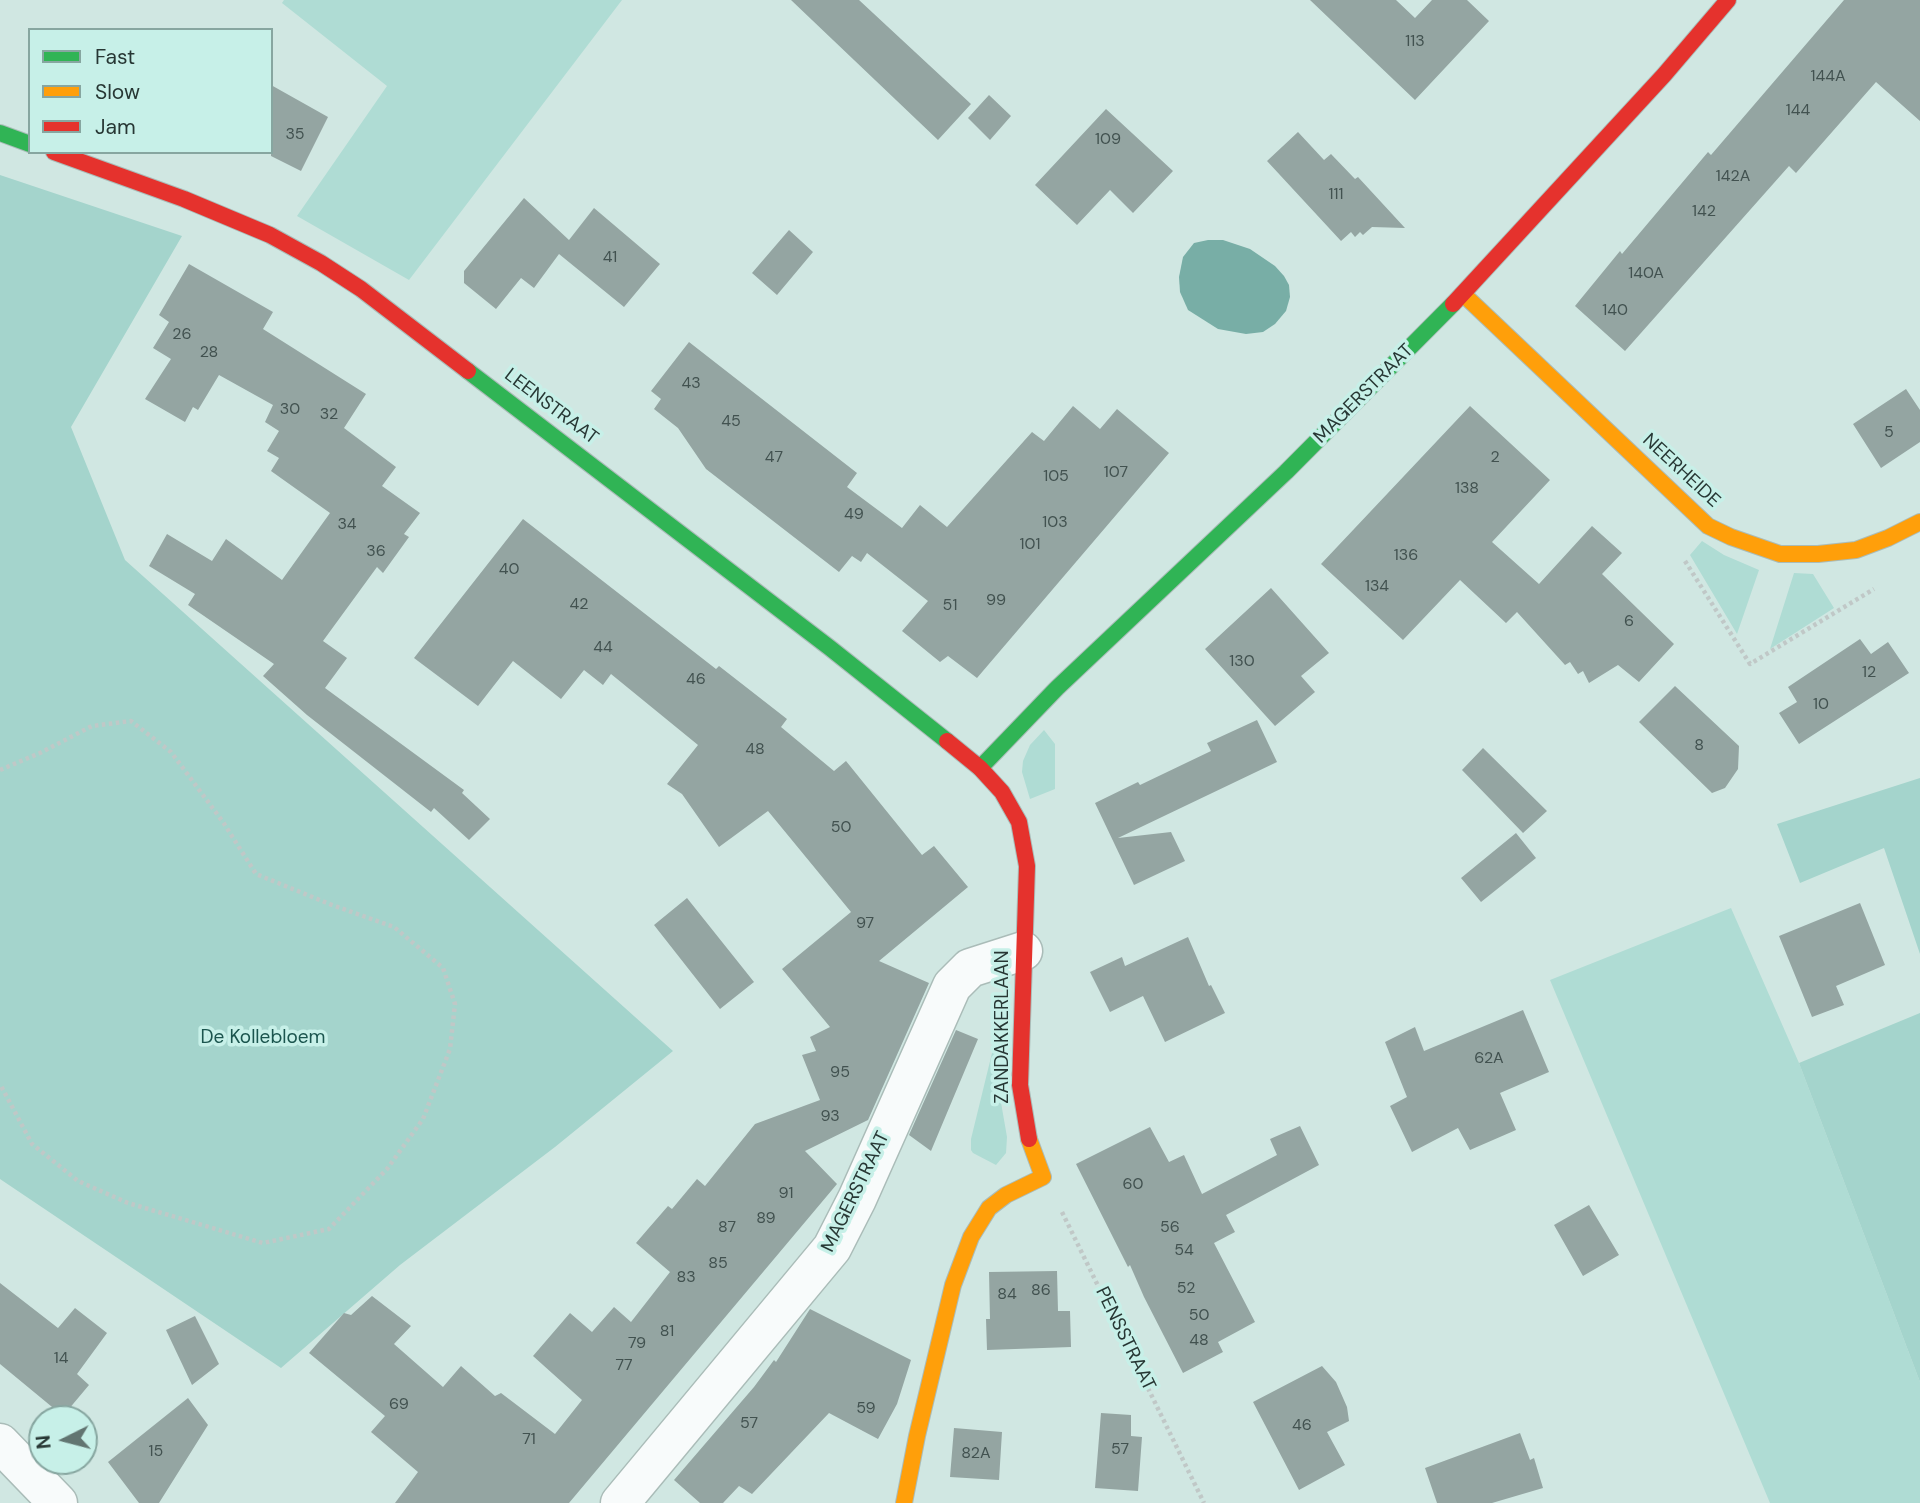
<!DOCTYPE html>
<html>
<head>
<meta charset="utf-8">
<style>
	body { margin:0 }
	#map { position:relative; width:1920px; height:1503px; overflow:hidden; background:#d0e7e2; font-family:"DM Sans",sans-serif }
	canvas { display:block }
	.legend { position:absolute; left:28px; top:28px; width:245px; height:126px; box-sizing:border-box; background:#c7f0e8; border:2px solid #87a6a0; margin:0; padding:9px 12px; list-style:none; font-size:21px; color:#273734 }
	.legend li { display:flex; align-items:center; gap:14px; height:35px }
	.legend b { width:35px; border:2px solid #87a6a0 }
	.north { position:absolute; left:28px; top:1405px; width:70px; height:70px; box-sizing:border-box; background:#c7f0e8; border:2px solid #87a6a0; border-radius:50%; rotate:264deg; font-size:19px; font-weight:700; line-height:28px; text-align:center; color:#273734 }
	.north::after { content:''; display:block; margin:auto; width:24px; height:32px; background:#627571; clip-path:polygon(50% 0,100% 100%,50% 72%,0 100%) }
</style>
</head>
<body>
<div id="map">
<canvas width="1920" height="1503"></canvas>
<ul class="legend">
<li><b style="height:9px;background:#30b455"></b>Fast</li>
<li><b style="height:9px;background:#ff9f0a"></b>Slow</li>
<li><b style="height:9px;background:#e5322d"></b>Jam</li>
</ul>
<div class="north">N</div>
</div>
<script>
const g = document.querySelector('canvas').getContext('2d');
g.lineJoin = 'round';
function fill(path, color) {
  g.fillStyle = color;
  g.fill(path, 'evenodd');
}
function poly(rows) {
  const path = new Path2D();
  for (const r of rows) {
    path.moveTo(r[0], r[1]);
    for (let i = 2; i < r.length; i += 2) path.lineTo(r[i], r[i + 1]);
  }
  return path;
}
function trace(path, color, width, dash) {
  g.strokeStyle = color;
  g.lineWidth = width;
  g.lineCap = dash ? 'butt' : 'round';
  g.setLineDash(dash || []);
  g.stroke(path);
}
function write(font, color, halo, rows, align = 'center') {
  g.font = font + ' "DM Sans",sans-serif';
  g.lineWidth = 7;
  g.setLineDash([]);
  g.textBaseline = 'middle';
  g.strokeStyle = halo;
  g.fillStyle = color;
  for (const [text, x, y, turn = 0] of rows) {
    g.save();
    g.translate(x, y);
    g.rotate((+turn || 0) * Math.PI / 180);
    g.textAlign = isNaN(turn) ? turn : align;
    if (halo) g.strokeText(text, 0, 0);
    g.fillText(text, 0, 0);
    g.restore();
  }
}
fill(poly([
	[284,0,622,0,409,280,297,216,387,86,282,3],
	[1702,541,1724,555,1759,570,1737,634,1690,555],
	[1794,573,1813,574,1834,608,1770,649],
	[1044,730,1055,744,1055,789,1030,799,1022,772,1023,761,1030,745],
	[1731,908,1799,1063,1920,1382,1920,1503,1770,1503,1550,980],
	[993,1049,997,1054,999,1091,1007,1137,1006,1153,996,1165,973,1153,971,1150,971,1139]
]), '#afdcd4');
fill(poly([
	[0,175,182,236,71,427,125,560,673,1051,555,1147,400,1265,281,1368,0,1179],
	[1920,778,1920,954,1884,848,1800,883,1777,824],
	[1920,1013,1920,1382,1799,1063]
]), '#a4d4cc');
fill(poly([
	[1208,240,1223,240,1250,249,1275,266,1284,276,1289,285,1290,297,1286,311,1275,324,1263,332,1246,334,1218,329,1188,310,1180,292,1179,277,1183,257,1194,243]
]), '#78aea6');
fill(poly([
	[791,0,859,0,971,104,938,140],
	[1310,0,1396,0,1415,18,1432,0,1467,0,1489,21,1415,100],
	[1844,0,1920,0,1920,121,1876,82,1796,173,1789,166,1625,351,1575,306,1620,251,1622,254,1708,152,1711,155],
	[271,85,328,117,301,171,271,156],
	[989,95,1011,116,990,140,968,118],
	[1106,109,1173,171,1133,213,1110,190,1077,225,1035,185],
	[1298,132,1324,160,1331,154,1355,179,1358,177,1405,228,1372,227,1363,235,1360,232,1355,237,1351,232,1341,241,1267,161],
	[524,198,569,240,594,208,660,264,624,307,559,254,534,288,521,278,496,309,464,283,464,271],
	[789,230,813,252,777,295,752,273],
	[189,264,273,312,263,329,366,394,344,428,396,467,382,486,420,513,404,534,409,537,383,573,377,567,323,641,347,658,325,688,464,790,462,793,490,819,469,840,434,808,431,812,307,715,263,676,274,664,188,605,195,594,149,566,167,534,212,561,226,539,282,580,330,513,271,471,279,458,267,451,279,431,265,422,273,405,219,375,198,410,193,407,185,422,145,399,171,359,153,348,169,322,159,315],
	[689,342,857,473,847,487,902,528,920,505,947,527,1032,432,1044,441,1073,406,1100,429,1117,409,1169,453,977,678,948,656,940,662,902,631,928,601,867,553,861,562,852,556,839,572,706,469,678,428,654,409,661,399,651,391],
	[1906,389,1920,410,1920,442,1881,468,1853,424],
	[1470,406,1550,480,1492,542,1539,584,1592,526,1622,553,1602,574,1674,644,1639,682,1618,665,1589,683,1583,671,1578,674,1570,662,1565,665,1517,612,1506,623,1460,580,1403,640,1321,564],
	[523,519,716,669,719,666,787,719,781,727,834,771,846,761,922,855,934,846,968,887,879,961,929,983,868,1120,805,1151,837,1184,569,1503,395,1503,418,1472,371,1432,385,1416,309,1353,344,1313,351,1315,372,1296,411,1326,394,1344,443,1387,461,1366,495,1396,501,1393,555,1434,582,1400,533,1356,570,1313,592,1332,614,1307,631,1322,670,1272,636,1243,648,1229,668,1206,672,1209,697,1179,705,1186,755,1124,820,1100,802,1055,816,1051,810,1037,830,1027,782,969,851,912,768,811,719,847,682,794,667,784,698,745,611,674,603,685,584,670,561,699,513,661,478,706,414,658],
	[1271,588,1329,653,1301,676,1315,692,1275,726,1205,649],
	[1860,639,1871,654,1888,642,1909,673,1799,744,1779,713,1797,702,1788,687],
	[1675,686,1739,746,1738,769,1725,788,1712,793,1639,722],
	[1257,720,1277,762,1118,838,1171,832,1185,861,1134,885,1095,803,1138,782,1140,785,1211,751,1207,743],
	[1483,748,1547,811,1523,833,1462,770],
	[1516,833,1536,858,1481,902,1461,878],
	[687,898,754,982,720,1009,654,925],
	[1860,903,1885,965,1836,986,1844,1005,1812,1017,1779,936],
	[1188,937,1209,986,1211,985,1225,1013,1165,1042,1143,996,1110,1012,1090,972,1122,957,1125,966],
	[1523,1010,1549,1072,1500,1093,1516,1130,1470,1150,1458,1128,1412,1152,1390,1106,1407,1097,1385,1042,1415,1027,1424,1051],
	[956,1030,978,1039,931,1151,909,1135],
	[1300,1126,1319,1165,1226,1215,1235,1232,1214,1243,1255,1322,1218,1342,1223,1352,1183,1373,1144,1297,1130,1265,1128,1267,1076,1164,1150,1127,1169,1162,1184,1155,1202,1194,1277,1155,1270,1139],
	[1589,1205,1619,1255,1583,1276,1554,1225],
	[1057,1271,1058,1311,1070,1311,1071,1347,987,1350,986,1319,990,1319,989,1272],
	[0,1283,58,1328,75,1308,107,1333,77,1374,89,1385,63,1416,0,1364],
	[810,1309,911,1360,897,1404,878,1439,829,1413,752,1494,739,1486,723,1503,700,1503,674,1480,754,1387,774,1360,776,1362],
	[195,1316,219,1364,192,1385,166,1330],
	[1322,1366,1336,1382,1347,1407,1349,1421,1327,1432,1345,1465,1299,1490,1253,1402],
	[188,1398,208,1425,159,1503,139,1503,108,1462],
	[1101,1413,1131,1415,1131,1436,1142,1437,1138,1491,1095,1488],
	[954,1428,1002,1432,999,1480,950,1477],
	[1520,1433,1530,1460,1534,1458,1543,1488,1492,1503,1437,1503,1425,1468]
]), '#94a5a2');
const street = poly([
	[0,1443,58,1503],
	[620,1503,832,1248,857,1199,952,986,970,968,1023,951]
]);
const fast = poly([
	[0,133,30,144],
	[468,371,830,648,947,741],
	[980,768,1057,688,1286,472,1453,304]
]);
const slow = poly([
	[1463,294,1708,526,1731,537,1780,554,1818,554,1856,550,1888,538,1920,522],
	[904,1503,917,1436,953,1285,971,1237,989,1208,1006,1195,1043,1177,1029,1139]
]);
const jam = poly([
	[54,152,184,199,270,235,321,263,361,289,468,371],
	[1453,304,1664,75,1728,0],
	[947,741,980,768,1002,792,1019,822,1027,866,1020,1085,1029,1139]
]);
trace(street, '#aabcb8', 41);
trace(fast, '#aabcb8', 18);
trace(slow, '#aabcb8', 18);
trace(jam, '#aabcb8', 18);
trace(poly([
	[1685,561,1750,664,1874,589],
	[0,770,40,753,92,726,131,721,171,752,223,822,256,874,332,905,394,927,443,968,455,1004,450,1049,423,1119,387,1169,329,1229,263,1243,128,1203,78,1181,32,1144,0,1084],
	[1062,1212,1204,1503]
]), '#c0c8c7', 4.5, [3.5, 3.5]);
trace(street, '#f8fbfb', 38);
trace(fast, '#30b455', 16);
trace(slow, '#ff9f0a', 16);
trace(jam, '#e5322d', 16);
write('16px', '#425250', null, [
	["113",1415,42],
	["144A",1828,77],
	["144",1798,111],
	["35",295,135],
	["109",1108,140],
	["142A",1733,177],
	["111",1336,195],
	["142",1704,212],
	["41",610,258],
	["140A",1646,274],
	["140",1615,311],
	["26",182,335],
	["28",209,353],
	["43",691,384],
	["30",290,410],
	["32",329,415],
	["45",731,422],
	["5",1889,433],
	["47",774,458],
	["2",1495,458],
	["107",1116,473],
	["105",1056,477],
	["138",1467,489],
	["49",854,515],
	["103",1055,523],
	["34",347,525],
	["101",1030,545],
	["36",376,552],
	["136",1406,556],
	["40",509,570],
	["134",1377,587],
	["99",996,601],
	["42",579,605],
	["51",950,606],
	["6",1629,622],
	["44",603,648],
	["130",1242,662],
	["12",1869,673],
	["46",696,680],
	["10",1821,705],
	["8",1699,746],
	["48",755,750],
	["50",841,828],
	["97",865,924],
	["62A",1489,1059],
	["95",840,1073],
	["93",830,1117],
	["60",1133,1185],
	["91",786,1194],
	["89",766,1219],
	["87",727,1228],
	["56",1170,1228],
	["54",1184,1251],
	["85",718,1264],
	["83",686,1278],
	["52",1186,1289],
	["86",1041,1291],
	["84",1007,1295],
	["50",1199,1316],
	["81",667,1332],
	["48",1199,1341],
	["79",637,1344],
	["14",61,1359],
	["77",624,1366],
	["69",399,1405],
	["59",866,1409],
	["57",749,1424],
	["46",1302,1426],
	["71",529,1440],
	["57",1120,1450],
	["15",156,1452],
	["82A",976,1454]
]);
write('19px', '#273734', '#c7f0e8', [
	["MAGERSTRAAT",1364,394,-45],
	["LEENSTRAAT",551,407,37],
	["NEERHEIDE",1681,471,43],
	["ZANDAKKERLAAN",1003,1027,-90],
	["MAGERSTRAAT",856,1192,-64],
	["PENSSTRAAT",1125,1339,64]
]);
write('19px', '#1b554e', '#c7f0e8', [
	["De Kollebloem",263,1038]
]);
</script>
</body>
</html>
